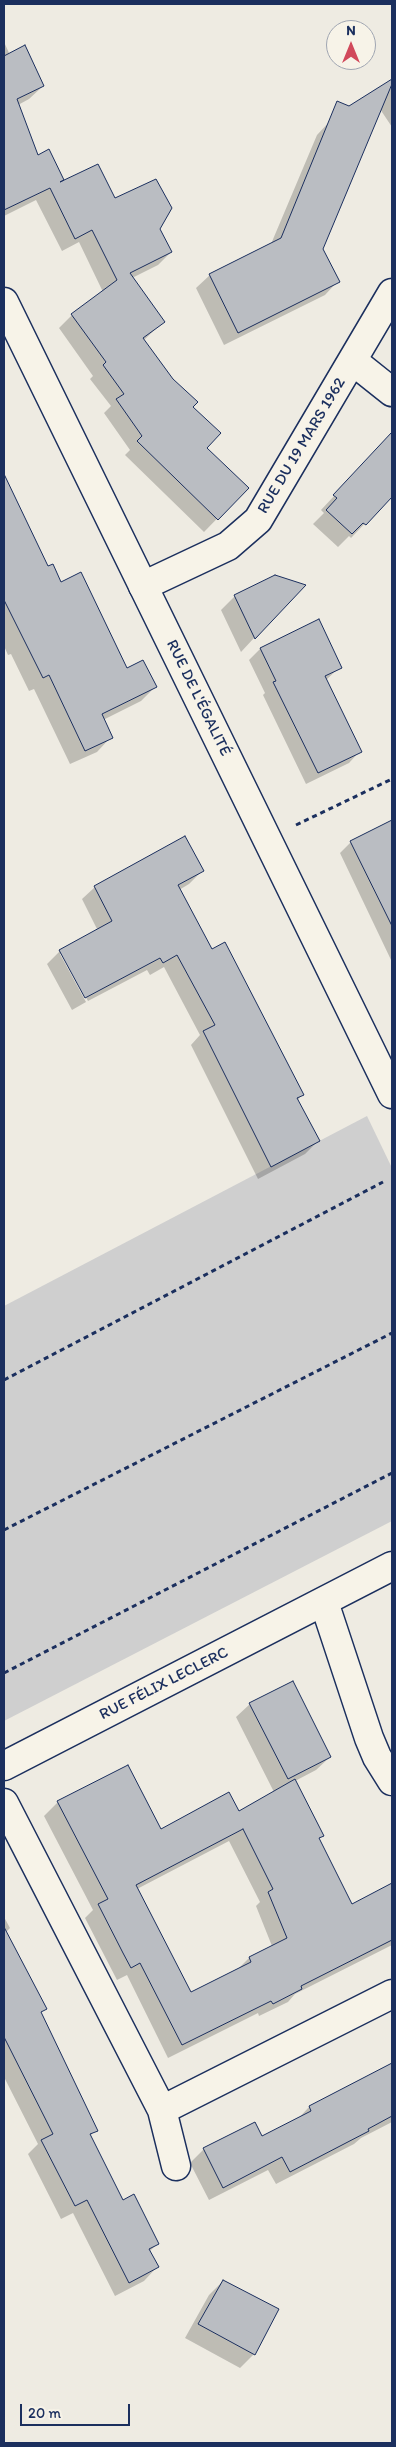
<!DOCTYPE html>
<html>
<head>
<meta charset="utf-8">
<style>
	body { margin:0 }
	#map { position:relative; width:396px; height:2447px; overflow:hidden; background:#eeebe2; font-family:Itim,sans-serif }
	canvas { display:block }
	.frame { position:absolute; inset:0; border:5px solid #1b2f5e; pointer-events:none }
	.north { position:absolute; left:326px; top:20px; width:50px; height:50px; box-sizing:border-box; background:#f7f3e8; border:1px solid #9fa5b1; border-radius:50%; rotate:0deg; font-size:14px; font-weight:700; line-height:20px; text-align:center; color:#1b2f5e }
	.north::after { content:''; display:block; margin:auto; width:18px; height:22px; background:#d1495b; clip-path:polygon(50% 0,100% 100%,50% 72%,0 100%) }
	.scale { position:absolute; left:20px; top:2404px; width:110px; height:22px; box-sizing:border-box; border:2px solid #1b2f5e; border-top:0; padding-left:6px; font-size:15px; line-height:18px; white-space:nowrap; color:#1b2f5e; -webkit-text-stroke:4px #f7f3e8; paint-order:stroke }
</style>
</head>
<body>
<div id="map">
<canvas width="396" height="2447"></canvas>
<div class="frame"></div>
<div class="north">N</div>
<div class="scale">20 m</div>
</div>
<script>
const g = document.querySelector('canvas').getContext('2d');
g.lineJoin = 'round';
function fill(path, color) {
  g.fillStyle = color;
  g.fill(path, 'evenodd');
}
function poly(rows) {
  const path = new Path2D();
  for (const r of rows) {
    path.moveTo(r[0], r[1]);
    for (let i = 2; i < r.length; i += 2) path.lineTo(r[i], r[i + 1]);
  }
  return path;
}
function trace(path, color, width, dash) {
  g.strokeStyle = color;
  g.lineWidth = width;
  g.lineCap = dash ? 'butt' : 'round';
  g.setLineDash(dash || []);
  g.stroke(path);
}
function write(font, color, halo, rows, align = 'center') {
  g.font = font + ' Itim,sans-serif';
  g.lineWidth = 4;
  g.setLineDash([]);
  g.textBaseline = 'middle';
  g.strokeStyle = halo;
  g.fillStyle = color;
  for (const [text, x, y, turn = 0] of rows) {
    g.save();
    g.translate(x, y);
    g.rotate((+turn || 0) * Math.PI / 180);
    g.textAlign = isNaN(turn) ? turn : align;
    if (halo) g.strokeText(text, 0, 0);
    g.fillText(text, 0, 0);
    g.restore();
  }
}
fill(poly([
	[367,1116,392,1168,392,1521,4,1721,4,1306]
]), '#cfcfcf');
fill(poly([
	[4,42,10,55,43,86,29,99,18,105,38,156,62,180,58,184,114,200,159,229,171,252,158,265,132,278,163,322,143,341,192,407,205,448,247,488,204,532,125,455,130,450,104,413,111,406,90,379,93,376,59,328,72,315,103,292,79,242,62,251,36,200,4,216],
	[392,80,388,90,392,88,392,127,380,109,322,249,338,281,325,295,224,345,196,288,210,275,271,244,317,135,330,121],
	[392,440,392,495,351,538,349,536,338,547,313,524,324,513,321,510,375,452],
	[4,477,47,568,126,669,156,686,141,701,103,720,111,737,97,752,70,764,34,689,29,691,11,654,8,655,4,646],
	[303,585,254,638,241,652,221,610,235,596],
	[318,620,340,667,326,680,360,751,349,763,306,784,263,695,265,693,249,660,260,649],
	[392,822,392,962,340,853,351,842],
	[202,871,189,884,179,890,212,950,302,1095,297,1101,318,1141,305,1154,258,1179,191,1045,200,1035,164,967,150,975,147,970,88,1001,62,954,60,954,86,1002,72,1010,47,964,60,951,98,931,82,899,95,887],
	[250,1704,330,1757,316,1770,295,1781,322,1836,318,1840,352,1905,392,1884,392,1945,295,1994,288,2002,259,2016,258,2013,168,2058,127,1975,117,1980,85,1918,93,1910,44,1816,58,1802,128,1766,160,1830,238,1813,274,1792,236,1717],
	[229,1841,260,1902,256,1906,272,1946,249,1958,237,1970,191,1994,137,1889],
	[4,1917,10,1928,5,1933,45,2009,40,2013,96,2130,90,2136,123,2201,157,2244,149,2252,157,2267,144,2281,115,2296,73,2213,61,2219,28,2154,38,2144,4,2077],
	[392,2064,392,2122,361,2138,354,2144,276,2184,268,2170,209,2200,190,2163,204,2149,262,2138,297,2120,309,2107],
	[223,2281,277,2310,254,2354,240,2368,185,2338,209,2295]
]), '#0003');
const building = poly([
	[25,45,44,86,17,99,38,155,49,149,64,180,60,182,98,164,115,198,156,179,172,208,160,229,172,252,130,273,165,322,143,338,173,379,198,402,193,407,221,433,207,448,249,488,218,520,137,441,142,436,116,399,124,394,103,365,106,362,71,314,117,280,92,230,75,239,50,188,4,210,4,56,25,45],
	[392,79,392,84,323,249,340,282,238,333,209,274,281,238,337,101,349,106,392,79],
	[392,432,392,497,366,525,363,523,352,534,326,510,337,498,333,495,392,432],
	[4,474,48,566,53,564,61,582,81,572,127,668,143,660,157,687,102,714,113,738,85,751,49,675,43,678,4,600,4,474],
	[275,575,306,585,255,639,234,595,275,575],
	[319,619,342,668,325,676,362,752,318,773,273,682,276,681,260,648,319,619],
	[392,820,392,926,350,841,392,820],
	[185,836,204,871,178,885,212,949,225,942,304,1095,297,1098,320,1141,271,1167,203,1031,215,1025,177,955,163,963,160,958,85,998,59,950,112,921,94,886,185,836],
	[293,1681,331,1757,288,1779,249,1703,293,1681],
	[128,1765,161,1829,229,1792,239,1811,295,1779,324,1836,319,1838,352,1904,392,1883,392,1940,301,1986,302,1989,273,2004,271,2001,182,2045,140,1963,131,1968,123,1953,98,1904,108,1899,57,1801,128,1765],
	[243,1829,273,1889,268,1892,287,1938,249,1957,251,1962,191,1992,136,1885,243,1829],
	[4,1927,47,2009,41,2012,98,2131,90,2134,123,2200,134,2194,159,2244,149,2249,159,2267,129,2283,87,2200,75,2206,41,2140,53,2134,4,2037,4,1927],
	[392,2063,392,2116,368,2129,369,2131,290,2172,282,2157,223,2188,203,2148,255,2122,262,2136,311,2111,309,2106,392,2063],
	[223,2280,279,2309,255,2355,198,2324,223,2280]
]);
fill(building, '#babdc2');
trace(building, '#1b2f5e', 1);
const minor = poly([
	[353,361,392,392],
	[143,586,228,546,258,520,392,293],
	[324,1602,369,1738,377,1757,392,1781],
	[4,1766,392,1566],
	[4,1803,162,2110,176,2166],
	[162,2110,392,1994]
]);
const tertiary = poly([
	[4,302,392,1094]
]);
trace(minor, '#1b2f5e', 31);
trace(tertiary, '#1b2f5e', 31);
trace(poly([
	[296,825,392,779],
	[4,1380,383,1182],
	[4,1530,392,1333],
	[4,1673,392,1473]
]), '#1b2f5e', 3, [5, 4]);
trace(minor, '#f7f3e8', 28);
trace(tertiary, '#f7f3e8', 28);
write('16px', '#1b2f5e', '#f7f3e8', [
	["RUE DU 19 MARS 1962",302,446,-59],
	["RUE DE L'ÉGALITÉ",198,698,64],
	["RUE FÉLIX LECLERC",164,1684,-27]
]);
</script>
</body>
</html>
